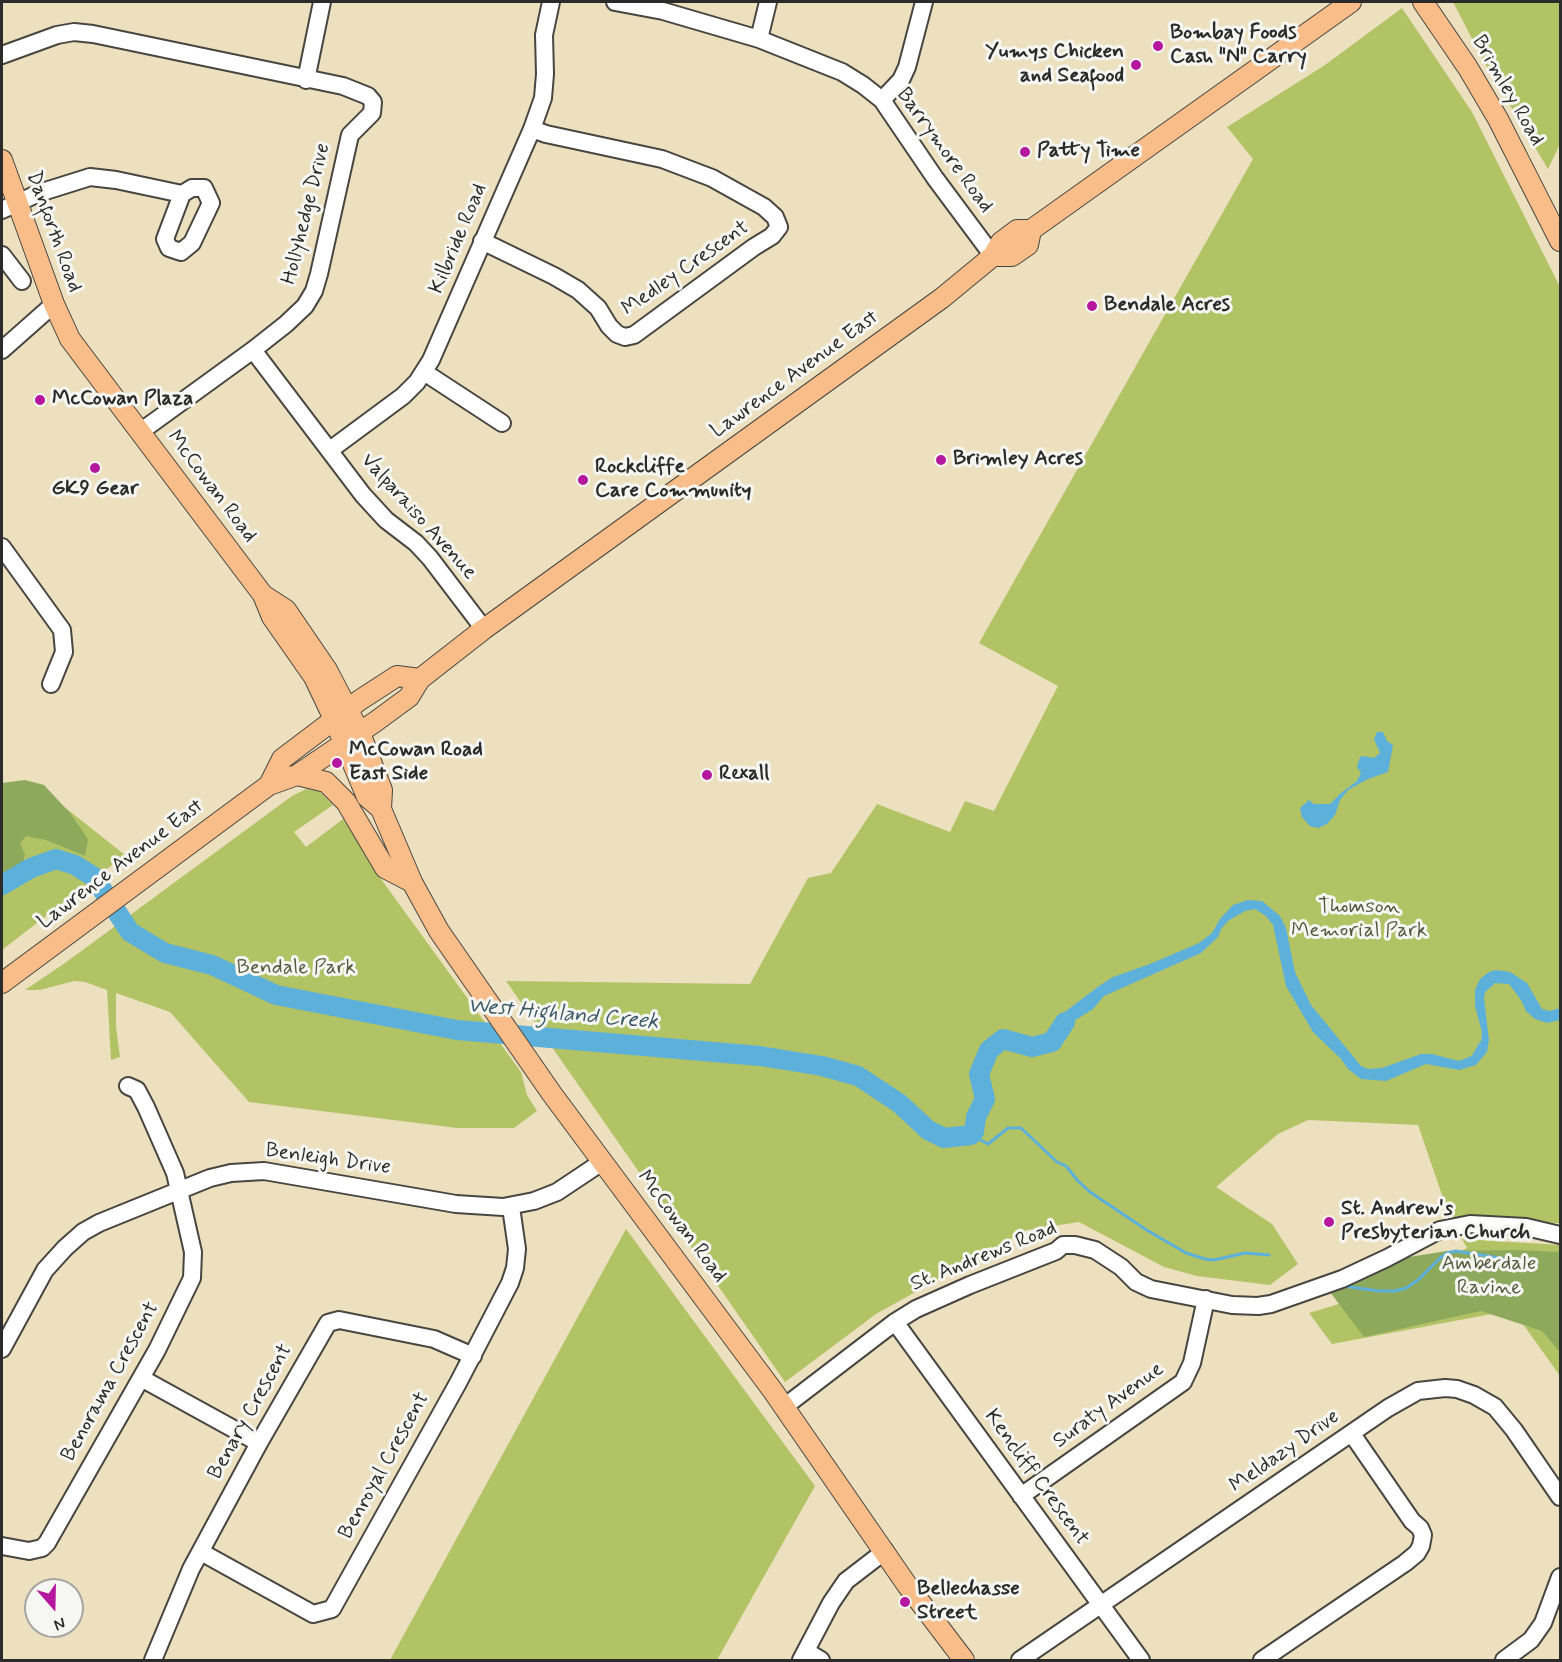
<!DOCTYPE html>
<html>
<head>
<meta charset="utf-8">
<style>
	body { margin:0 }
	#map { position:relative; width:1562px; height:1662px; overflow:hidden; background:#ede0bf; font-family:Mynerve,sans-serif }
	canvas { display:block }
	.frame { position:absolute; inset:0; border:3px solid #2b2b2b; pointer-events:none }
	.north { position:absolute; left:24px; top:1578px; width:60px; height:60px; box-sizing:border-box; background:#f6f6f2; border:2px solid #a5a5a2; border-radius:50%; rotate:160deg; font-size:16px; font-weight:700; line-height:24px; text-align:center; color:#2b2b2b }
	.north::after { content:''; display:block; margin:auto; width:21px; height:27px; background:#b5179e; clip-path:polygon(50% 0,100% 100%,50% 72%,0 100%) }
</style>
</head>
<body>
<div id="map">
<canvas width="1562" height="1662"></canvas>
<div class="frame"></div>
<div class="north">N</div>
</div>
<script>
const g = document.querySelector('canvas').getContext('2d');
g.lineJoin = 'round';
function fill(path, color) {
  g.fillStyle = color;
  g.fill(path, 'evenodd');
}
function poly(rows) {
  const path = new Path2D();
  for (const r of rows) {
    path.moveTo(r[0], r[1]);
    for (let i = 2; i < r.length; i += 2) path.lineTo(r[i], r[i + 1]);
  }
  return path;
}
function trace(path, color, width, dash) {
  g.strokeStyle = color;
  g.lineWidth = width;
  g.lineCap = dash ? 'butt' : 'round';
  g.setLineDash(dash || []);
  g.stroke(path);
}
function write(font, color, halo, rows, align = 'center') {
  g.font = font + ' Mynerve,sans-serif';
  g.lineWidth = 6;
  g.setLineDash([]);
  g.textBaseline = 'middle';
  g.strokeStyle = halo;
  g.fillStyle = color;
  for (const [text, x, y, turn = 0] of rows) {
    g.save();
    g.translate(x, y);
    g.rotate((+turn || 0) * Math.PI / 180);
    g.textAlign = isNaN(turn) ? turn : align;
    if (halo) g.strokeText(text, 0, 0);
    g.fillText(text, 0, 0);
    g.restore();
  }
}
fill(poly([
	[1453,2,1560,2,1560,144,1548,169,1484,62],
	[1402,8,1472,112,1560,287,1560,1223,1451,1221,1418,1125,1308,1120,1278,1134,1216,1187,1272,1224,1298,1264,1270,1285,1197,1276,1164,1267,1079,1222,1027,1230,876,1314,785,1382,506,981,750,984,808,878,831,873,877,804,950,832,965,801,994,811,1058,686,979,643,1253,159,1227,127,1325,65],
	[2,783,53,798,125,855,2,950],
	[306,789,319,791,333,805,294,832,306,847,343,819,381,879,521,1072,527,1095,537,1111,514,1128,457,1128,249,1102,170,1012,116,993,116,1026,120,1057,111,1060,107,990,85,982,74,981,40,990,25,990,65,963,292,796],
	[626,1229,815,1486,717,1660,390,1660],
	[1462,1239,1560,1245,1560,1376,1513,1310,1332,1344,1309,1313,1372,1294,1467,1248]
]), '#b2c366');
fill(poly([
	[25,780,44,785,70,813,88,839,85,856,46,840,26,836,20,843,25,855,21,869,12,881,2,881,2,783],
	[1514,1250,1560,1252,1560,1352,1542,1331,1481,1311,1364,1337,1330,1292,1396,1259,1447,1251]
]), '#8da95b');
fill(poly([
	[1377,732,1383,732,1387,741,1393,745,1388,772,1368,779,1348,790,1340,800,1335,815,1327,824,1318,828,1310,826,1302,817,1300,808,1309,800,1314,804,1330,804,1341,793,1357,781,1361,773,1357,767,1360,757,1363,756,1374,758,1380,753,1374,739],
	[1248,900,1262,901,1280,916,1286,928,1295,972,1311,1005,1361,1066,1368,1069,1382,1068,1421,1054,1432,1054,1459,1061,1474,1055,1481,1043,1482,1032,1475,1006,1475,990,1480,979,1489,972,1496,970,1510,972,1527,983,1542,1009,1550,1011,1560,1008,1560,1020,1547,1023,1535,1019,1526,1011,1521,1000,1509,984,1493,983,1486,988,1484,998,1489,1040,1487,1052,1476,1065,1459,1070,1426,1064,1386,1081,1361,1079,1348,1069,1341,1059,1313,1032,1286,986,1273,925,1266,916,1255,909,1245,911,1228,921,1221,929,1218,937,1201,953,1104,996,1093,1009,1066,1026,1062,1014,1099,986,1113,977,1150,964,1199,943,1212,933,1220,919,1233,905]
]), '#5db0d9');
trace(poly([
	[1485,990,1493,983],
	[1474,1055,1481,1043],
	[971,1135,988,1144,1008,1128,1021,1128,1057,1162,1066,1166,1078,1181,1090,1192,1145,1229,1186,1253,1205,1259,1214,1260,1245,1253,1269,1255],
	[1343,1286,1379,1291,1395,1291,1406,1288,1418,1280,1439,1259,1447,1253,1456,1251,1506,1259]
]), '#5db0d9', 3);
trace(poly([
	[2,885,31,868,56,859,75,865,94,877,130,932,165,953,212,965,276,995,457,1030,760,1056,822,1066,858,1076,899,1103,928,1130,944,1138,971,1135,974,1132,976,1117,985,1099,979,1074,989,1050,1003,1039,1032,1047,1052,1042,1065,1022]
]), '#5db0d9', 20);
const minor = poly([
	[615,2,663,11,759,39,842,72,863,85,882,100,935,178,993,256],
	[759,39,768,2],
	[2,55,57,35,74,32,93,34,343,86,368,96,373,102,372,113,350,135,319,274,314,291,305,306,286,324,253,350,140,432],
	[306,80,322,2],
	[882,100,901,80,907,67,924,2],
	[2,210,39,193,90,177,116,180,182,194,192,188,204,188,211,203,192,243,181,252,169,248,165,239,182,194],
	[482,241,554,276,578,290,598,308,609,326,617,334,625,337,634,335,754,247,772,236,779,227,775,217,764,207,712,178,662,159,546,134,532,129],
	[2,255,22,281],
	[2,350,54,304],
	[253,350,363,495,386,520,416,543,430,558,484,629],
	[424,372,502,423],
	[330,450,403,396,417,382,431,360,532,129,543,98,545,74,544,35,551,2],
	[2,547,62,630,64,652,51,684],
	[895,1322,1141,1660],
	[2,1349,45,1270,65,1248,83,1232,99,1223,210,1178,231,1173,264,1171,456,1204,503,1207,534,1201,557,1192,602,1162],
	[141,1378,259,1443],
	[784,1407,895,1322,916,1309,970,1285,1056,1251,1063,1245,1075,1245,1095,1250,1121,1267,1136,1282,1151,1289,1232,1305,1258,1306,1271,1304,1342,1279,1387,1258,1440,1230,1470,1224,1526,1227,1560,1235],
	[1021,1496,1183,1382,1192,1363,1206,1299],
	[2,1546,29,1551,42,1548,47,1543,157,1350,192,1278,193,1252,175,1173,146,1107,137,1090,128,1086],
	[201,1552,313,1614,332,1609,458,1383,510,1283,515,1268,517,1249,511,1207],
	[806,1651,821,1660],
	[153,1660,191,1569,259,1443,328,1323,339,1320,434,1339,473,1356],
	[801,1660,831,1603,846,1581,885,1551],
	[1020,1660,1388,1408,1418,1391,1445,1388,1457,1389,1474,1395,1495,1407,1514,1430,1560,1497],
	[1262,1660,1405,1563,1417,1553,1421,1546,1423,1535,1420,1528,1412,1521,1352,1434],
	[1504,1660,1531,1640,1543,1623,1560,1577]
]);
const major = poly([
	[1423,2,1468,68,1498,119,1560,241],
	[2,160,54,304,70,339,263,595,272,617,314,677,334,719,367,797,381,809,412,882,439,931,552,1094,773,1391,907,1585,964,1660],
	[993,256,1012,256,1028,245,1031,230],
	[263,595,286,610,327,670,360,733,382,790,381,809],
	[297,775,326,782,346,802,385,868,412,882],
	[269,785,282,759,360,700,397,676,420,679],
	[2,983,269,785,297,775,375,722,409,697,420,679,484,629,942,298,993,256,1001,242,1017,230,1031,230,1351,2]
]);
trace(minor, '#484641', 20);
trace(major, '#484641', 22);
trace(minor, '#fff', 16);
trace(major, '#f8bd88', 20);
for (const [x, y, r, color] of [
	[1158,46,6,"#b5179e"],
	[1136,65,6,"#b5179e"],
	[1025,152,6,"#b5179e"],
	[1092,306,6,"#b5179e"],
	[40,400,6,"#b5179e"],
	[941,460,6,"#b5179e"],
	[95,468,6,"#b5179e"],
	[583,480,6,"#b5179e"],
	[337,763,6,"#b5179e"],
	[707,775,6,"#b5179e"],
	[1329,1222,6,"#b5179e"],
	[905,1602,6,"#b5179e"]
]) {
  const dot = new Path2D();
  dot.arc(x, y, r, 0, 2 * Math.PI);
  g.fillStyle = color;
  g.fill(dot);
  trace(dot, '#f6f6f2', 2);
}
write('bold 21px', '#2b2b2b', '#f6f6f2', [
	["Bombay Foods",1170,34],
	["Cash \"N\" Carry",1170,58],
	["Yumys Chicken",1124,53,"right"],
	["and Seafood",1124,77,"right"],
	["Patty Time",1037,152],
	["Bendale Acres",1104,306],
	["McCowan Plaza",52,400],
	["Brimley Acres",953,460],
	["Rockcliffe",595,468],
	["Care Community",595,492],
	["GK9 Gear",95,490,"center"],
	["McCowan Road",349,751],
	["East Side",349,775],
	["Rexall",719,775],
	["St. Andrew's",1341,1210],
	["Presbyterian Church",1341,1234],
	["Bellechasse",917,1590],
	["Street",917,1614]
], 'left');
write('21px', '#2b2b2b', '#f6f6f2', [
	["Brimley Road",1507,91,60],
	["Barrymore Road",944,151,54],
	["Hollyhedge Drive",307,214,-76],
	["Danforth Road",53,232,70],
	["Kilbride Road",459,239,-67],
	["Medley Crescent",686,269,-35],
	["Lawrence Avenue East",795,375,-36],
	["McCowan Road",211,487,53],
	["Valparaiso Avenue",418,517,48],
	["Lawrence Avenue East",121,865,-37],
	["Benleigh Drive",328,1160,8],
	["McCowan Road",681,1227,53],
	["St. Andrews Road",984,1257,-22],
	["Benorama Crescent",111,1382,-61],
	["Suraty Avenue",1109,1406,-36],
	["Benary Crescent",251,1412,-61],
	["Meldazy Drive",1285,1452,-35],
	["Benroyal Crescent",385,1466,-61],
	["Kencliff Crescent",1036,1478,54]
]);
write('21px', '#54593d', '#f6f6f2', [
	["Thomson",1359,908],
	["Memorial Park",1359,932],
	["Bendale Park",296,969],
	["Amberdale",1489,1265],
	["Ravine",1489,1289]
]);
write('italic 22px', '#3c5a68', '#f6f6f2', [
	["West Highland Creek",563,1015,5]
]);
</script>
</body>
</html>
